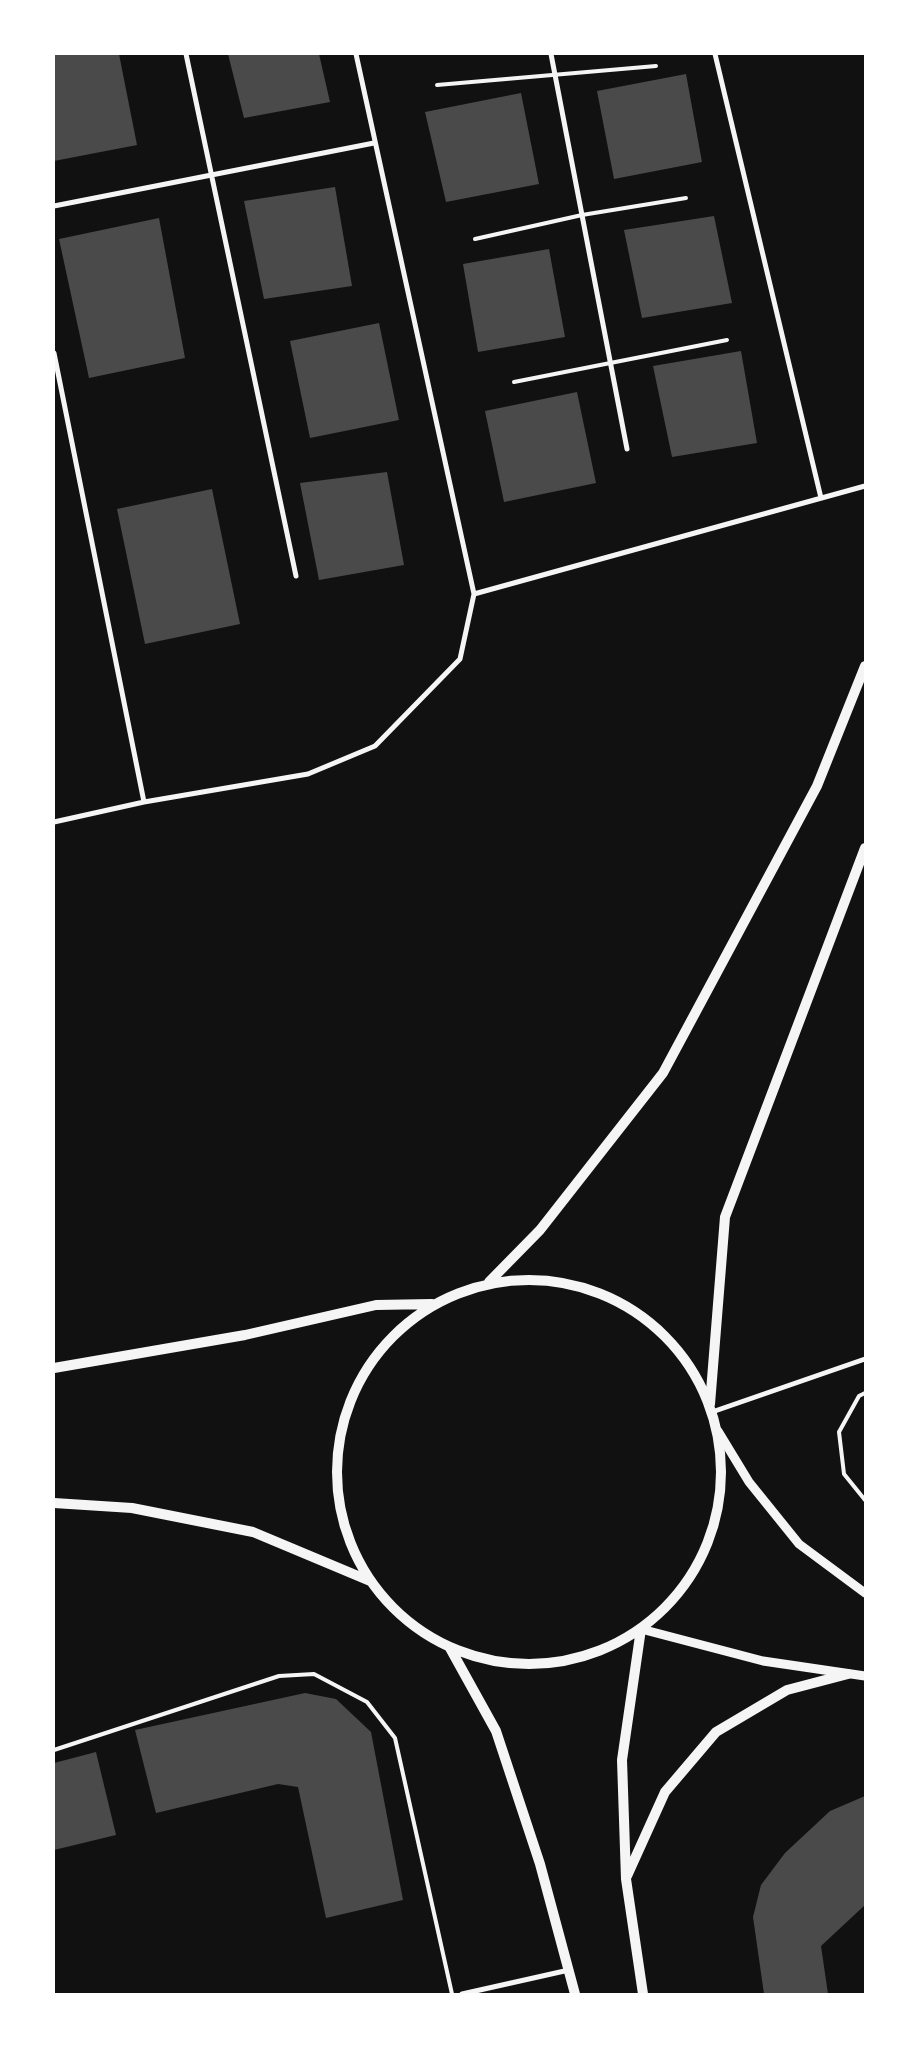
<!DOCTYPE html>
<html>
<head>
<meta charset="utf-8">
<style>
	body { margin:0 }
	#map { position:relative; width:919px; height:2048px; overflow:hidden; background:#111; font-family:Figtree,sans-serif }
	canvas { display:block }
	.frame { position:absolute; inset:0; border:55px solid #fff; pointer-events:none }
</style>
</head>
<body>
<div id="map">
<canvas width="919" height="2048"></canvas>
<div class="frame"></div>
</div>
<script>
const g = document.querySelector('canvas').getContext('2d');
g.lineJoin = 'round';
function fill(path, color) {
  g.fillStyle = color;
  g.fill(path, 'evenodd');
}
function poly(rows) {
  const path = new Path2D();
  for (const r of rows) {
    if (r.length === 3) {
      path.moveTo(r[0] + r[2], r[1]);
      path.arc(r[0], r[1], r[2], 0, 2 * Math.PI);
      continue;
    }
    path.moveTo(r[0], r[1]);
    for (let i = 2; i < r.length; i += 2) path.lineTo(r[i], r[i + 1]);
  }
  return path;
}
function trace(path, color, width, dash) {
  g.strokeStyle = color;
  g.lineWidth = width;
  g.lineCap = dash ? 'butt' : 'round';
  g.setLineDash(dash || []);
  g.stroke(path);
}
fill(poly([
	[54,54,119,54,137,145,54,161],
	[228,54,319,54,330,102,244,118],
	[686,74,702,162,614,179,597,91],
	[521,93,539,184,446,202,425,112],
	[335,187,352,286,264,299,244,201],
	[714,216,732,303,642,318,624,230],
	[159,218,185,358,89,378,59,239],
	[549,249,565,337,478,352,463,264],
	[379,323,399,420,310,438,290,341],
	[741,351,757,443,672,457,653,366],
	[577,392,596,483,504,502,485,411],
	[387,472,404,565,319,580,300,483],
	[212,489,240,624,145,644,117,509],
	[305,1693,336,1699,371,1732,403,1900,326,1918,298,1787,278,1784,156,1813,135,1730],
	[96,1752,116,1835,54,1850,54,1763],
	[865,1796,865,1905,821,1946,828,1994,764,1994,753,1917,761,1885,785,1853,830,1811]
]), '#4a4a4a');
trace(poly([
	[437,85,656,66],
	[475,239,582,215,686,198],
	[514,382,727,340],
	[865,1393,859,1396,839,1432,844,1474,865,1500],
	[54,1750,279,1676,314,1674,367,1702,395,1738,452,1994]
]), '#f5f5f5', 4);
trace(poly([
	[186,54,296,576],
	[551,54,627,449],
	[715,54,821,498],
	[54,206,374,143],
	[54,353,144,802],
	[474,594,865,486],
	[54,822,144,802,308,774,375,746,460,659,474,594,356,54],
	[712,1412,865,1359],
	[462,1994,569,1970]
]), '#f5f5f5', 5);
trace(poly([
	[718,1431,749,1482,799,1544,865,1593],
	[641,1629,763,1661,865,1676]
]), '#f5f5f5', 9);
trace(poly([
	[529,1472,192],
	[489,1282,540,1230,663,1073,817,786,865,666],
	[54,1368,245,1335,376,1305,432,1304],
	[710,1404,725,1217,865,848],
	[54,1503,132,1508,253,1532,370,1581],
	[641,1629,622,1760,626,1879,643,1994],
	[450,1648,496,1731,540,1864,575,1994],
	[627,1876,665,1792,716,1732,787,1690,848,1674]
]), '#f5f5f5', 10);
</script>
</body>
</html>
